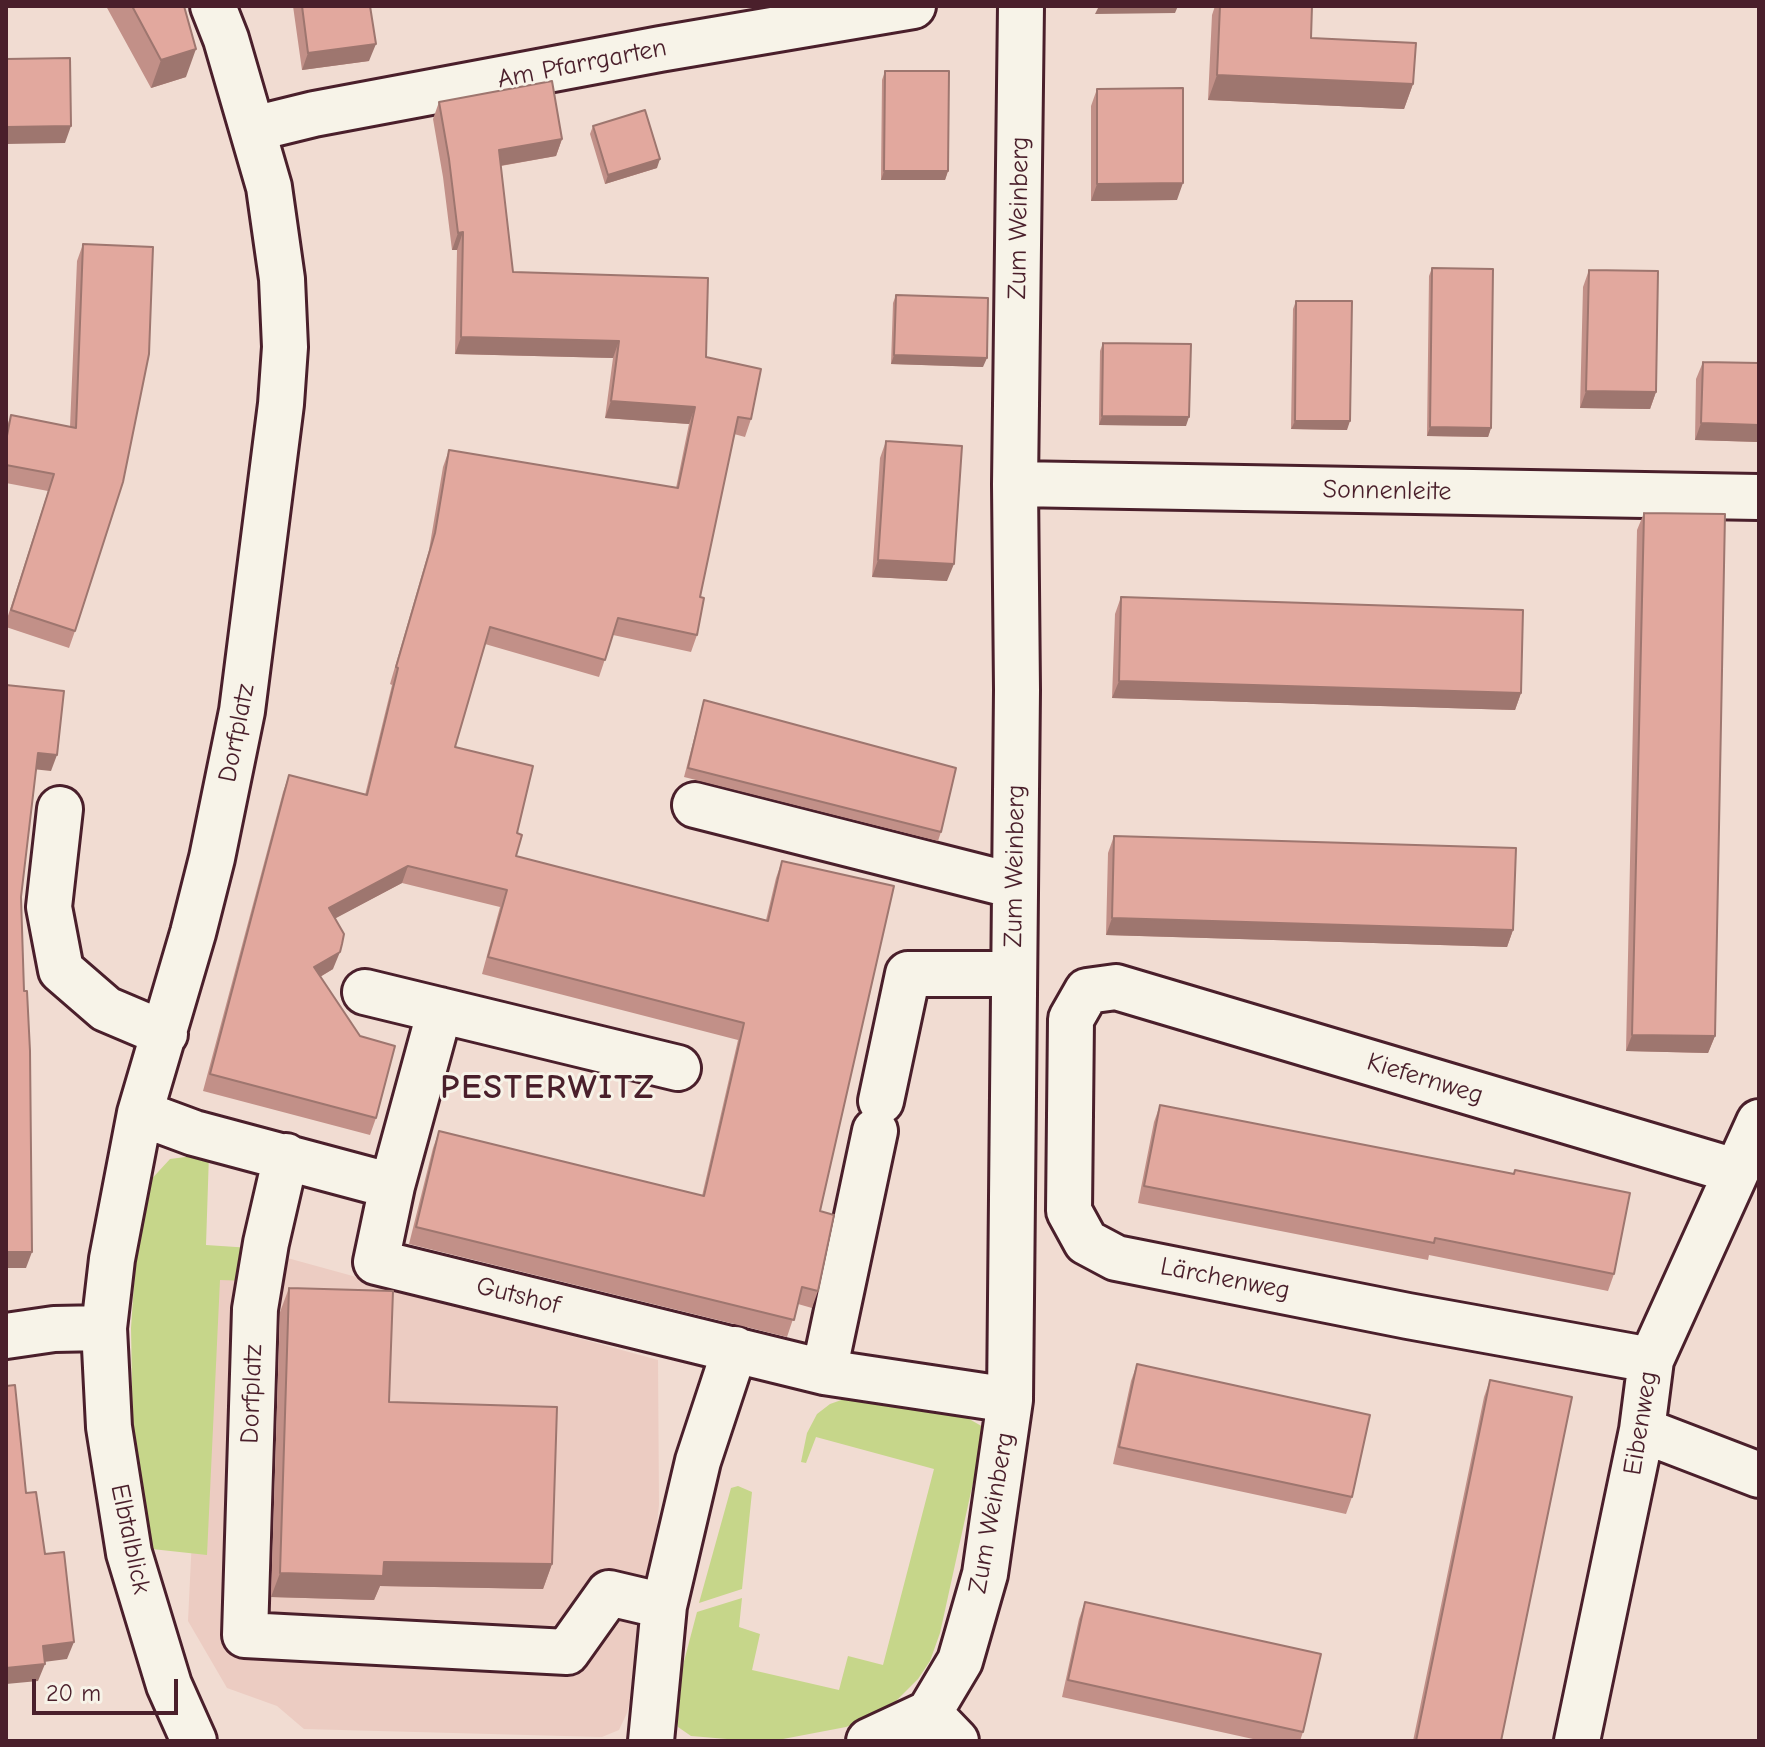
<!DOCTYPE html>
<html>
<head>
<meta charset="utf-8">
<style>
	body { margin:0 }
	#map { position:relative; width:1765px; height:1747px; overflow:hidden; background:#f1dcd2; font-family:"Comic Neue",sans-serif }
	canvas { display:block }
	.frame { position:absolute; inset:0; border:8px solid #4a1f2b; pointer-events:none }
	.scale { position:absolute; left:32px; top:1679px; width:146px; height:36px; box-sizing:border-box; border:4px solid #4a1f2b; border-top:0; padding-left:10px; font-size:24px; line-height:28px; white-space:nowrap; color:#4a1f2b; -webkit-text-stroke:6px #f7f3e8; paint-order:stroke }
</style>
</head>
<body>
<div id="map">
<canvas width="1765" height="1747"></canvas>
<div class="frame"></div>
<div class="scale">20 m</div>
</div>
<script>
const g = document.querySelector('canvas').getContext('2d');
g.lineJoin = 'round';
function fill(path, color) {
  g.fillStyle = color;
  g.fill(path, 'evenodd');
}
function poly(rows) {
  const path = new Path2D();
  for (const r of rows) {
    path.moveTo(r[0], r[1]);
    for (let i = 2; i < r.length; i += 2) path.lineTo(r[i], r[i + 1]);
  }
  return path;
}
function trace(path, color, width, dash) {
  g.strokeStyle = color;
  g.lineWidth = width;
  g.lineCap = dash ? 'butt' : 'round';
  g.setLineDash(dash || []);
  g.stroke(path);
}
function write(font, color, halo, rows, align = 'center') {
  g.font = font + ' "Comic Neue",sans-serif';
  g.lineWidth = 6;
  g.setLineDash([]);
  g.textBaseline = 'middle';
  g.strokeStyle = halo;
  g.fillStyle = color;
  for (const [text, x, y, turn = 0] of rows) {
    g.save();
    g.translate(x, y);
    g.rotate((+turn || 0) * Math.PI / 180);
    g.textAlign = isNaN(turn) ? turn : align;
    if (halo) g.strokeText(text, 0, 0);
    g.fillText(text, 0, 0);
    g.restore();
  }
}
fill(poly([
	[206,1246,251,1248,658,1360,659,1505,645,1641,627,1713,619,1730,602,1737,304,1729,277,1706,227,1688,188,1621]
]), '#ecccc2');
fill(poly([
	[209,1154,206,1245,251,1248,248,1281,220,1280,207,1555,152,1549,133,1439,131,1328,136,1254,147,1184,170,1159],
	[847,1398,955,1411,985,1428,940,1633,930,1661,918,1679,893,1704,873,1716,846,1727,783,1739,739,1740,691,1736,678,1727,675,1710,677,1688,697,1612,742,1598,739,1627,760,1634,752,1670,839,1690,848,1656,883,1665,934,1469,816,1437,806,1463,801,1462,807,1433,817,1414,830,1404],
	[738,1486,752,1492,742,1589,699,1603,731,1488]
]), '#c6d68a');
const minor = poly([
	[253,129,314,114,660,49,913,6],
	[1015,484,1759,497],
	[695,805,1015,886],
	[60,809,49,907,61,970,106,1009,165,1034],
	[365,992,678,1068],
	[440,1010,392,1186,376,1262,824,1372,1010,1400],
	[881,1101,908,974,1014,974],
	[140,1113,194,1133,392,1186],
	[286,1156,266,1243,255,1309,245,1635,567,1652,609,1593,664,1606,698,1461,735,1349],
	[6,1336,54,1329,104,1328],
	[1651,1360,1408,1316,1116,1258,1086,1242,1069,1211,1071,1019,1087,991,1116,987,1735,1171],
	[824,1372,875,1131],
	[1642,1430,1759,1475],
	[929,1713,960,1661,985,1574,1010,1400,1017,690,1015,484,1021,6],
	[929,1713,956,1741],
	[194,1741,169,1685,129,1553,109,1427,104,1328,112,1259,140,1113,193,933,212,858,242,711,281,404,285,347,282,279,269,187,226,39,213,6],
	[651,1741,664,1606],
	[869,1741,929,1713],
	[1577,1741,1642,1430,1651,1360,1759,1122]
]);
trace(minor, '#4a1f2b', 50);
trace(minor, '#f7f3e8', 44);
fill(poly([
	[106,6,184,6,186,77,151,88],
	[293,6,370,6,369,61,302,70],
	[1215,6,1312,6,1311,38,1413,84,1404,109,1208,100,1212,15],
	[885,71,948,171,945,180,881,180,882,80],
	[1097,89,1177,200,1091,201,1091,106],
	[439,102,562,139,556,156,501,166,513,272,706,357,751,419,745,437,734,434,700,597,697,635,691,652,613,635,599,677,485,644,455,747,517,833,516,856,766,920,776,878,782,861,820,1211,818,1291,812,1308,798,1304,787,1337,409,1244,433,1148,439,1131,702,1196,738,1040,482,974,500,907,402,883,335,918,333,969,320,977,376,1118,370,1135,203,1091,283,792,289,775,365,795,392,685,390,684,429,550,443,467,449,450,676,488,689,424,605,418,613,358,455,354,457,250,452,250,443,177,433,119],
	[593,126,657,168,605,184,590,134],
	[83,244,75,631,69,648,6,627,6,622,48,491,6,483,6,429,11,415,70,427,77,261],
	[1432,268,1491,428,1488,437,1427,436,1429,276],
	[1589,270,1656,392,1650,409,1580,408,1583,287],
	[896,295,983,367,891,364,893,303],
	[1296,301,1347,430,1291,429,1293,309],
	[1103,343,1186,426,1099,425,1100,351],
	[1703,362,1759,363,1759,442,1695,440,1696,379],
	[886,441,947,581,872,577,880,458],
	[1644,513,1715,1036,1708,1053,1626,1051,1637,530],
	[1121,597,1521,693,1515,710,1112,698,1115,614],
	[704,700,941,832,938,841,684,777],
	[1114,836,1513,930,1507,947,1106,935,1108,853],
	[1160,1105,1513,1174,1614,1274,1608,1291,1429,1255,1428,1260,1138,1203,1154,1122],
	[289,1288,389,1402,552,1564,543,1589,380,1586,374,1600,271,1597,280,1312],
	[1137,1364,1352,1497,1346,1514,1113,1464,1131,1381],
	[1490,1380,1501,1741,1413,1741,1484,1397],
	[1085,1602,1303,1732,1300,1741,1262,1741,1062,1697,1079,1619]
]), '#c29088');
fill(poly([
	[1099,6,1178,6,1175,13,1095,14],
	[376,44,369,61,302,70,308,53],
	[196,49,186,77,151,88,161,60],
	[1217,75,1413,84,1404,109,1208,100],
	[71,126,65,143,6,144,6,127],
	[562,139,556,156,493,167,499,150],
	[660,159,657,168,605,184,608,175],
	[884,171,948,171,945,180,881,180],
	[1183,183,1177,200,1091,201,1097,184],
	[463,232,457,250,452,250,458,233],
	[461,337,619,341,613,358,455,354],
	[894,355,987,358,983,367,891,364],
	[1586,391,1656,392,1650,409,1580,408],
	[611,401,695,407,689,424,605,418],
	[1102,416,1189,417,1186,426,1099,425],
	[1295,421,1350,421,1347,430,1291,429],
	[1701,423,1759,425,1759,442,1695,440],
	[1430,427,1491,428,1488,437,1427,436],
	[878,560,954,564,947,581,872,577],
	[1119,681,1521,693,1515,710,1112,698],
	[38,753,57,755,51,771,32,769],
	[408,866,402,883,323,925,329,908],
	[1112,918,1513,930,1507,947,1106,935],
	[340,952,333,969,308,984,314,967],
	[1632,1035,1715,1036,1708,1053,1626,1051],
	[6,1252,32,1252,26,1268,6,1268],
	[384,1562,552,1564,543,1589,380,1586,374,1600,271,1597,280,1573],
	[74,1642,67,1659,36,1663,43,1646],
	[45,1664,38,1681,6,1684,6,1668]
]), '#9e766f');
const building = poly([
	[132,6,184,6,196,49,161,60,132,6],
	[302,6,370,6,376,44,308,53,302,6],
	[1220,6,1312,6,1311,38,1416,43,1413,84,1217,75,1220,6],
	[70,58,71,126,6,127,6,59,70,58],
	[885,71,949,71,948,171,884,171,885,71],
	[552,81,562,139,499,150,513,272,708,278,706,357,761,369,751,419,738,417,700,597,704,598,697,635,618,618,605,660,490,627,455,747,533,766,517,833,522,835,516,856,768,921,782,861,894,886,820,1211,834,1215,818,1291,802,1287,794,1320,416,1227,439,1131,704,1196,744,1023,488,957,507,890,408,866,329,908,344,934,342,944,340,952,314,967,360,1036,395,1046,376,1118,210,1074,289,775,367,795,398,668,396,667,435,533,449,450,678,488,695,407,611,401,619,341,461,337,463,232,458,233,449,159,439,102,552,81],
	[1183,88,1183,183,1097,184,1097,89,1183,88],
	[645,110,660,159,608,175,593,126,645,110],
	[83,244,153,247,149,354,123,482,75,631,11,610,54,474,6,465,6,441,11,415,76,428,83,244],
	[1432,268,1493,269,1491,428,1430,427,1432,268],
	[1589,270,1658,271,1656,392,1586,391,1589,270],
	[896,295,988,298,987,358,894,355,896,295],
	[1296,301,1352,301,1350,421,1295,421,1296,301],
	[1103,343,1191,344,1189,417,1102,416,1103,343],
	[1703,362,1759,363,1759,425,1701,423,1703,362],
	[886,441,962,446,954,564,878,560,886,441],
	[1644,513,1725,514,1715,1036,1632,1035,1644,513],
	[1121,597,1523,610,1521,693,1119,681,1121,597],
	[6,685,64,691,57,755,38,753,21,897,24,991,27,991,30,1051,32,1252,6,1252,6,685],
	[704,700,956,768,941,832,688,768,704,700],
	[1114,836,1516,848,1513,930,1112,918,1114,836],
	[1160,1105,1514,1174,1515,1170,1630,1193,1614,1274,1435,1238,1434,1243,1144,1186,1160,1105],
	[289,1288,393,1291,389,1402,557,1407,552,1564,384,1562,383,1576,280,1573,289,1288],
	[1137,1364,1370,1415,1352,1497,1119,1447,1137,1364],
	[1490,1380,1572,1397,1501,1741,1416,1741,1490,1380],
	[15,1385,26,1493,36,1492,45,1554,64,1552,74,1642,43,1646,45,1664,6,1668,6,1386,15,1385],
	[1085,1602,1321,1654,1303,1732,1068,1680,1085,1602]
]);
fill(building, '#e2a89e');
trace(building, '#9e766f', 2);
write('26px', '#4a1f2b', '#f7f3e8', [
	["Am Pfarrgarten",582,64,-11],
	["Zum Weinberg",1019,218,-89],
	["Sonnenleite",1387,491,1],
	["Dorfplatz",237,733,-79],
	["Zum Weinberg",1015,866,-89],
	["Kiefernweg",1425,1079,17],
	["Lärchenweg",1225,1279,11],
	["Gutshof",518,1296,14],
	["Dorfplatz",252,1394,-88],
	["Eibenweg",1641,1423,-81],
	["Zum Weinberg",992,1513,-80],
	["Elbtalblick",130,1539,78]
]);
g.letterSpacing = '2px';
write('bold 34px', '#4a1f2b', '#f7f3e8', [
	["PESTERWITZ",548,1088]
]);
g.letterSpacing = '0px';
</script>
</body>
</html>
